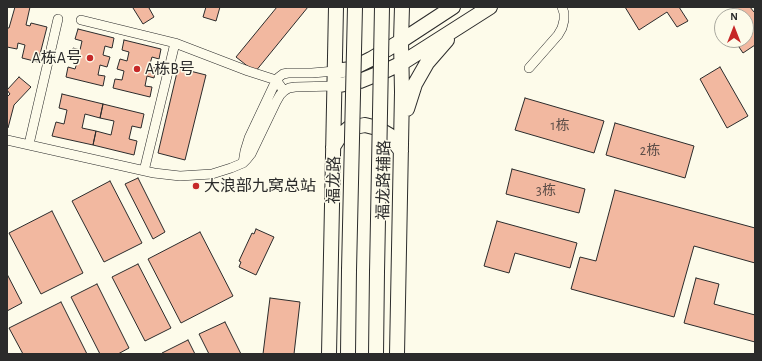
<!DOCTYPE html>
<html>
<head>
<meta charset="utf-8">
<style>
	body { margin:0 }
	#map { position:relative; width:762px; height:361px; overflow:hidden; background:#fdfbea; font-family:"Alegreya Sans",sans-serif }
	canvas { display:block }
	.frame { position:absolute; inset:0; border:8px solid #2b2b2b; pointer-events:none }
	.north { position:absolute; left:714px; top:8px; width:40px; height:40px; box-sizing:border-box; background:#fdfbea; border:1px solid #a9a89e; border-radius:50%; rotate:0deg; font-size:11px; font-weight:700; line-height:16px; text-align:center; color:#2b2b2b }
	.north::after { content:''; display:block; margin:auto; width:14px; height:18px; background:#c62828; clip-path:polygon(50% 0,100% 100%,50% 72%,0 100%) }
</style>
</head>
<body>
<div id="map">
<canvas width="762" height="361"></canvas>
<div class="frame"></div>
<div class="north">N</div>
</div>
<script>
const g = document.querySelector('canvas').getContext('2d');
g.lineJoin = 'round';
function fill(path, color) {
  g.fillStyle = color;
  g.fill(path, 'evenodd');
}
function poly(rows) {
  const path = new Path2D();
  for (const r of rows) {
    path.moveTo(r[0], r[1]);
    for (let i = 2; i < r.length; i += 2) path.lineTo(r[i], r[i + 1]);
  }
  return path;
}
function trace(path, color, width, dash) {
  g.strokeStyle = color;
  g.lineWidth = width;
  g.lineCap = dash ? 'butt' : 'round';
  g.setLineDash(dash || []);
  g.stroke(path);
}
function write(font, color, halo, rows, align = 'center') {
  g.font = font + ' "Alegreya Sans","Noto Sans SC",sans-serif';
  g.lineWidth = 3;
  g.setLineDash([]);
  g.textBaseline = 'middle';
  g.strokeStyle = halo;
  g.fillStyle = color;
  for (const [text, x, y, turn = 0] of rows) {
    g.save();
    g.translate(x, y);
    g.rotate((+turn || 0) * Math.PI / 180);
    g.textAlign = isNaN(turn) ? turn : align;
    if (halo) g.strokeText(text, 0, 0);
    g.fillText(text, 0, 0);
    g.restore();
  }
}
const building = poly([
	[15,7,30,7,26,25,30,26,31,23,47,27,38,62,22,58,25,45,18,43,17,49,7,47,7,28,9,28,15,7],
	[134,7,151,7,149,8,154,17,143,24,133,8,134,7],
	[206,7,220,7,216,21,203,17,206,7],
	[277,7,308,7,255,72,236,57,277,7],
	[625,7,679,7,688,21,677,27,667,12,639,30,625,7],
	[732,7,750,7,754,12,755,11,755,45,743,53,737,44,744,40,746,40,746,39,751,36,746,29,746,16,738,16,732,7],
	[78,29,114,38,112,48,105,46,103,55,110,57,107,67,100,65,98,75,105,76,103,86,66,77,68,67,75,69,78,60,71,58,73,48,80,50,82,41,75,39,78,29],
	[124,40,161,49,159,59,152,57,149,67,156,68,154,78,147,76,145,86,152,87,150,97,113,88,115,79,122,80,124,71,117,69,120,59,127,61,129,52,122,50,124,40],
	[720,67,748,116,727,128,700,79,720,67],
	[178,68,206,75,185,160,158,153,178,68],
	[19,77,31,87,14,105,8,128,7,127,7,95,8,96,10,94,7,90,19,77],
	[62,94,103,104,100,118,85,114,82,128,96,131,93,145,52,136,56,122,64,124,67,110,59,108,62,94],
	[525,98,604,121,594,153,515,130,525,98],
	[103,104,144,114,141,128,132,126,129,139,137,141,134,155,93,145,96,131,111,135,114,121,100,118,103,104],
	[615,123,694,146,685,178,606,155,615,123],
	[512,169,585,189,579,213,506,194,512,169],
	[138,178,165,232,153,239,125,184,138,178],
	[110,181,142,243,104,262,72,201,110,181],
	[615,190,755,228,755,263,694,246,674,317,571,289,580,257,596,261,615,190],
	[52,211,83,273,41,294,9,233,52,211],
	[497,221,577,243,570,268,515,253,509,273,484,266,497,221],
	[256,229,274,237,256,275,239,267,241,262,239,261,252,233,254,234,256,229],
	[200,232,233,296,181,323,148,259,200,232],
	[138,264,171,328,145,341,112,277,138,264],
	[7,274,22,303,7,311,7,274],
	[696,278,719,284,714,304,755,315,755,342,684,323,696,278],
	[97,284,129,348,118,354,100,354,71,297,97,284],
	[270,298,300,302,294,354,263,354,270,298],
	[61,302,87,354,23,354,9,328,61,302],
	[225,322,241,354,209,354,199,334,225,322],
	[188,340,195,354,163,354,162,353,188,340]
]);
fill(building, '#f2b8a0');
trace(building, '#2b2b2b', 1);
const minor = poly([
	[81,20,175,43,248,71,276,80,284,91],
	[529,68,558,35,562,28,564,20,564,13,562,7],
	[7,140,154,173,180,176,212,174,231,168,243,163,247,159,251,154,276,102,280,95,284,91,289,88,295,87,335,86],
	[29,144,58,19],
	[243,163,245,151,249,138,274,85,279,77,283,74,288,73,312,73,335,71],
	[144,171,175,43]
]);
const primary = poly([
	[335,71,351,69,371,59,401,41,453,7],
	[335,86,360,81,385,71,402,63,490,7],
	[407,109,415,84,427,63,447,40],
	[333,147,340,136,349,128,365,125,377,128,389,135,401,151],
	[329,354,336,7],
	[397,354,402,92,401,41,402,7]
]);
const trunk = poly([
	[348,354,349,270],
	[376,354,377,272]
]);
trace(minor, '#2b2b2b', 10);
trace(primary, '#2b2b2b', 16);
trace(trunk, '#2b2b2b', 16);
trace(minor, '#fdfbea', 9);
trace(primary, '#fdfbea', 14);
trace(trunk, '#fdfbea', 14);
const trunkBridge = poly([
	[349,270,355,7],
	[377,272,382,7]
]);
trace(trunkBridge, '#2b2b2b', 16, []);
trace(trunkBridge, '#fdfbea', 14);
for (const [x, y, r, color] of [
	[90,58,4,"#c62828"],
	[137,69,4,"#c62828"],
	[196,186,4,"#c62828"]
]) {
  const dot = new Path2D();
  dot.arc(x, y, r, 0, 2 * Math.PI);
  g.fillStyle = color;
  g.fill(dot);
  trace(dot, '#fdfbea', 1.5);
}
write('14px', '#5d4e48', null, [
	["1栋",560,126],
	["2栋",650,151],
	["3栋",546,191]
]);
write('16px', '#2b2b2b', '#fdfbea', [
	["A栋A号",82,58,"right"],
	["A栋B号",145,69],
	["大浪部九窝总站",204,186]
], 'left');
write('16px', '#2b2b2b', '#fdfbea', [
	["福龙路",334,180,-89],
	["福龙路辅路",384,180,-89]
]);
</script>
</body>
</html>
